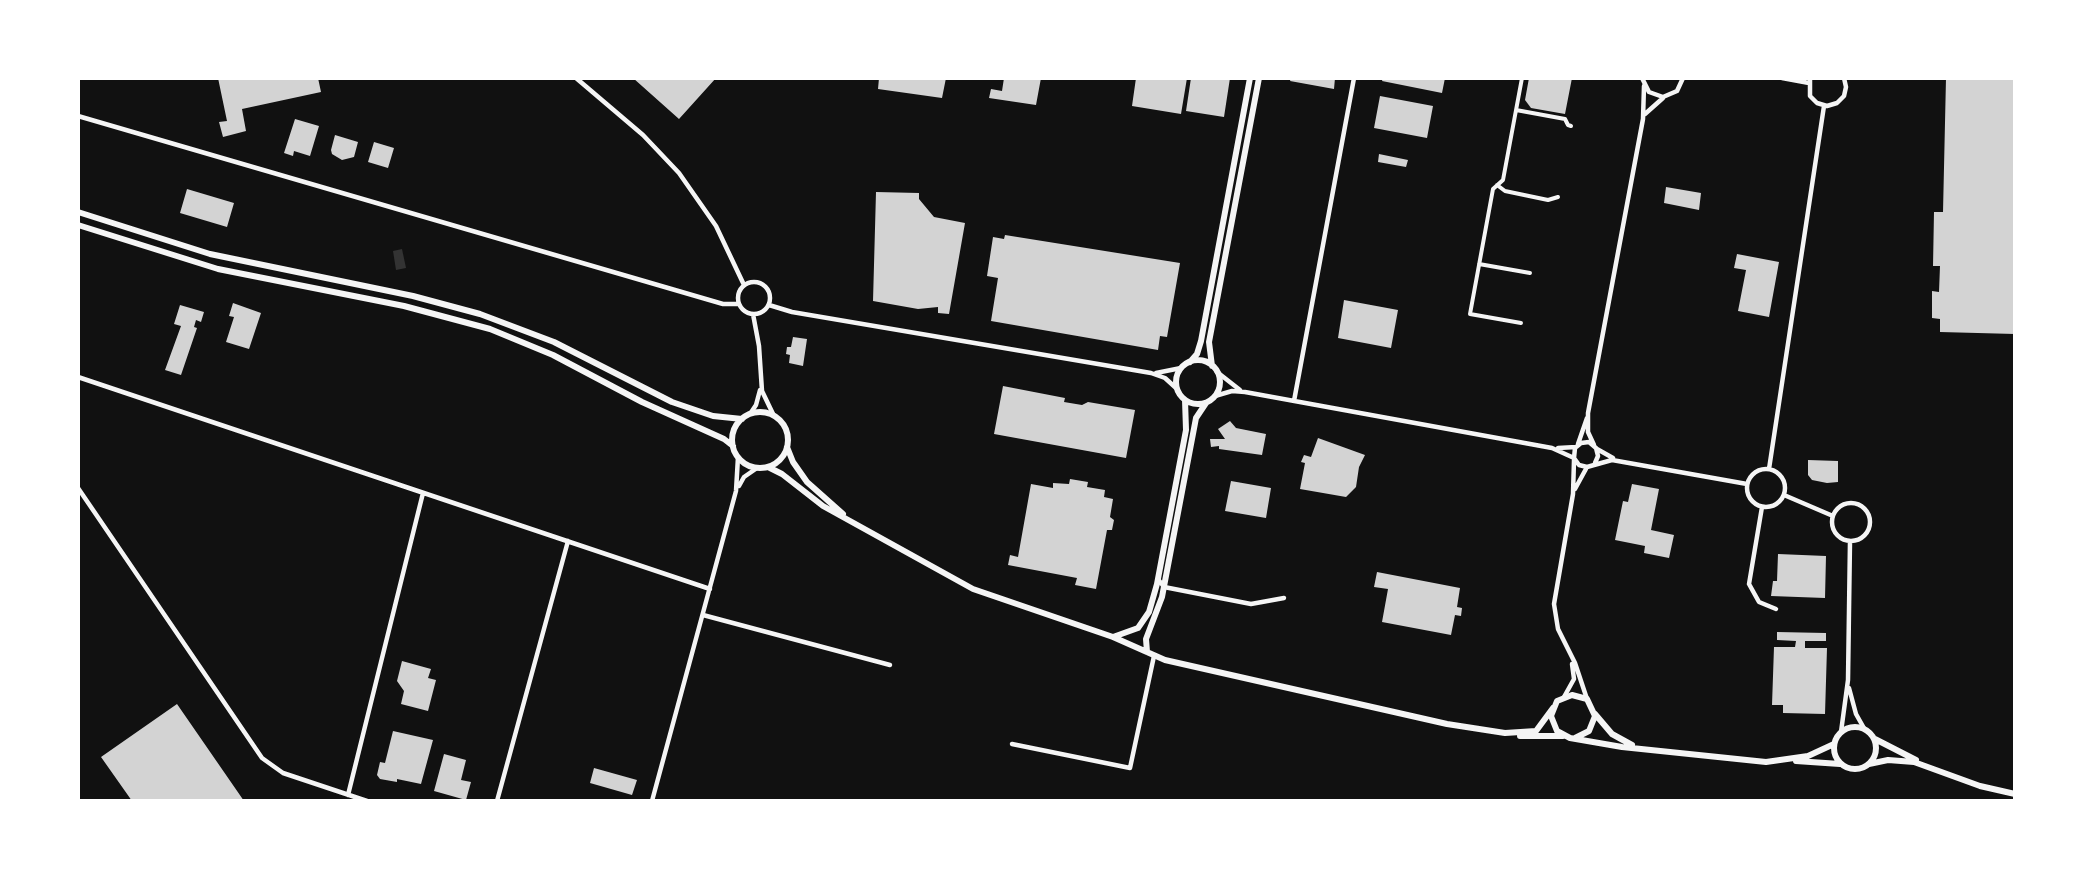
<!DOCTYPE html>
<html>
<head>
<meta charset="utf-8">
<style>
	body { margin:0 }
	#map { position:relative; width:2093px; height:879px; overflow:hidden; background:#111; font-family:Bitter,serif }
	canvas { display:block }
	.frame { position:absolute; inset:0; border:80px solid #fff; pointer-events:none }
</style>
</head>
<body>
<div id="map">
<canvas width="2093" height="879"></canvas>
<div class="frame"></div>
</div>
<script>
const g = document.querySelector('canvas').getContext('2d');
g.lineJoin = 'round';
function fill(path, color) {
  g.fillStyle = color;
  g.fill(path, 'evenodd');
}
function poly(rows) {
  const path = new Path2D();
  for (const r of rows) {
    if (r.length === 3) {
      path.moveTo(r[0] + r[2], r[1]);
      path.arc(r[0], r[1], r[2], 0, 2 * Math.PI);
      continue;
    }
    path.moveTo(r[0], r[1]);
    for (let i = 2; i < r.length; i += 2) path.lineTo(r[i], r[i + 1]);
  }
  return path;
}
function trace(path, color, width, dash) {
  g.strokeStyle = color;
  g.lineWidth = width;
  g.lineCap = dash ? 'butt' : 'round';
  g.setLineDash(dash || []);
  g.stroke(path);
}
fill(poly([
	[402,249,406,268,396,270,393,251]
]), '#333');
fill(poly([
	[218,78,318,78,321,92,242,109,246,131,223,137,219,122,227,121],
	[633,78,716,78,679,119],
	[879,78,946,78,942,98,878,89],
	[1004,78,1041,78,1036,105,989,98,991,89,1002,91],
	[1136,78,1187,78,1181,114,1132,106],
	[1191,78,1230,78,1224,117,1186,111],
	[1291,78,1335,78,1334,89,1290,81],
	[1383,78,1445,78,1442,93,1382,81],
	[1529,78,1572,78,1565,114,1531,108,1525,100],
	[1946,78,2015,78,2015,334,1940,332,1940,319,1932,318,1932,291,1939,292,1940,266,1933,266,1934,212,1943,212],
	[1380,96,1433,106,1427,138,1374,128],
	[295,119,319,126,310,156,294,151,293,156,284,153],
	[335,135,358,142,354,157,342,160,332,154,331,150],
	[374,142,394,148,388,168,368,162],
	[1379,154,1408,160,1406,167,1378,162],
	[1666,187,1701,193,1699,210,1664,203],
	[187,189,234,203,227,227,180,213],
	[876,192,919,193,919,199,934,217,965,223,949,314,938,313,938,307,918,309,873,301],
	[1005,235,1180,263,1167,337,1160,336,1158,350,991,321,998,278,987,276,993,237,1004,239],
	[1737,254,1779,262,1769,317,1738,311,1746,270,1734,268],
	[1344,300,1398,310,1391,348,1338,338],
	[233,303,261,313,249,349,226,342,234,317,229,316],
	[180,305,204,312,201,322,196,320,194,327,197,328,181,375,165,370,181,326,174,324],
	[793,337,807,339,803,366,789,363,790,355,786,354,787,347,791,347],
	[1003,386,1065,398,1064,402,1082,405,1088,402,1135,410,1126,458,994,434],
	[1230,421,1236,428,1266,434,1262,455,1219,449,1219,446,1211,447,1210,439,1225,439,1218,429],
	[1318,438,1365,455,1359,467,1356,487,1346,497,1300,489,1305,463,1301,462,1304,455,1311,457],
	[1808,460,1838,461,1838,482,1827,483,1812,480,1808,475],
	[1070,479,1088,482,1087,487,1105,490,1104,497,1113,499,1110,517,1114,520,1112,530,1107,530,1096,589,1075,585,1077,578,1008,565,1010,555,1018,557,1031,484,1053,488,1053,483,1069,484],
	[1231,481,1271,488,1266,518,1225,511],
	[1632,484,1659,489,1651,530,1674,535,1669,558,1644,553,1645,546,1615,540,1623,501,1628,502],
	[1778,554,1826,556,1825,598,1771,596,1773,581,1777,581],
	[1377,572,1460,588,1457,607,1462,608,1461,616,1455,615,1451,635,1382,622,1388,589,1374,587],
	[1777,632,1826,633,1826,641,1805,641,1805,648,1827,648,1825,714,1783,713,1783,705,1772,705,1774,647,1795,647,1796,641,1777,640],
	[402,661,431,669,428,678,436,680,428,711,401,704,404,691,397,681],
	[177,704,244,801,132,801,101,757],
	[393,731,433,740,421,784,397,779,397,782,380,779,377,775,380,762,385,763],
	[444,754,466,760,461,780,471,782,466,800,434,791],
	[594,768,637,780,632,795,590,783]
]), '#d3d3d3');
trace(poly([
	[1516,110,1565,119,1568,125,1571,126],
	[1497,185,1505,191,1548,200,1558,197],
	[1479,264,1530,273],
	[1521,323,1470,314,1493,189,1503,180,1522,78]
]), '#f5f5f5', 4);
trace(poly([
	[576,78,643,135,679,173,716,226,744,285],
	[1642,78,1649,92,1663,97,1677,91,1683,78],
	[1782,78,1809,83],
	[1810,78,1810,96,1817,103,1827,106,1837,103,1844,96,1846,87,1844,78],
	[1645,114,1663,98],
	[78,116,723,304,739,304],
	[754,298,16],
	[769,305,792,312,1151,373,1165,378,1176,388],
	[753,314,759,346,762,391,774,416],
	[1217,372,1240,390],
	[1156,373,1181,368],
	[78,377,710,589],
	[1215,396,1232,391,1245,392,1552,448,1574,458],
	[1294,401,1354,78],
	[750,414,756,405,760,390],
	[1578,444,1587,418],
	[1594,445,1588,432,1588,413,1643,119,1644,86],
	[1558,448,1576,447],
	[1597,449,1613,458],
	[1574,460,1573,494,1554,604,1558,629,1575,663,1587,699],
	[1587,467,1579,465,1574,458,1575,448,1581,443,1589,442,1596,448,1598,456,1595,463],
	[1766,488,19],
	[1769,469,1824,106],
	[739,486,744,477,757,468],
	[78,488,262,758,283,773,367,801],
	[1575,489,1587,467,1612,460,1747,484],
	[1784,495,1833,516],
	[1851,522,19],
	[1762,507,1749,584,1759,602,1776,609],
	[1158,579,1164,587,1251,604,1284,598],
	[703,615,890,665],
	[1849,688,1856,714,1865,730],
	[1564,697,1574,679,1572,664],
	[1841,732,1848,680,1850,541],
	[1012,744,1130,768,1154,656],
	[348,795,423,493],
	[497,801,568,541],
	[652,801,736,491,738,457]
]), '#f5f5f5', 4.5);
trace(poly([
	[78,212,210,254,413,296,480,314,554,342,672,402,713,416,742,419],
	[78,225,218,269,404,306,490,329,553,355,642,402,724,439,733,446],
	[1198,382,22],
	[1190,362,1197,354,1201,341,1250,78],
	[1212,366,1209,342,1259,78],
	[760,440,28],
	[787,447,793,462,807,482,843,514],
	[768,467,782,474,823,506,973,589,1113,637,1165,660,1447,724,1505,733,1536,731,1553,708],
	[1113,637,1138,628,1149,612,1157,584,1186,430,1185,400],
	[1147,652,1146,639,1162,597,1196,418,1206,403],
	[1595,714,1612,734,1632,745],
	[1855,748,21],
	[1520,736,1563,736],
	[1575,738,1589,731,1595,716,1587,699,1572,695,1557,701,1551,716,1557,731,1570,738,1622,747,1766,762,1808,756,1834,744],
	[1875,739,1916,760],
	[1796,761,1840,764],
	[1869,764,1888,760,1914,762,1980,786,2015,794]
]), '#f5f5f5', 6);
</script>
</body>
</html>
